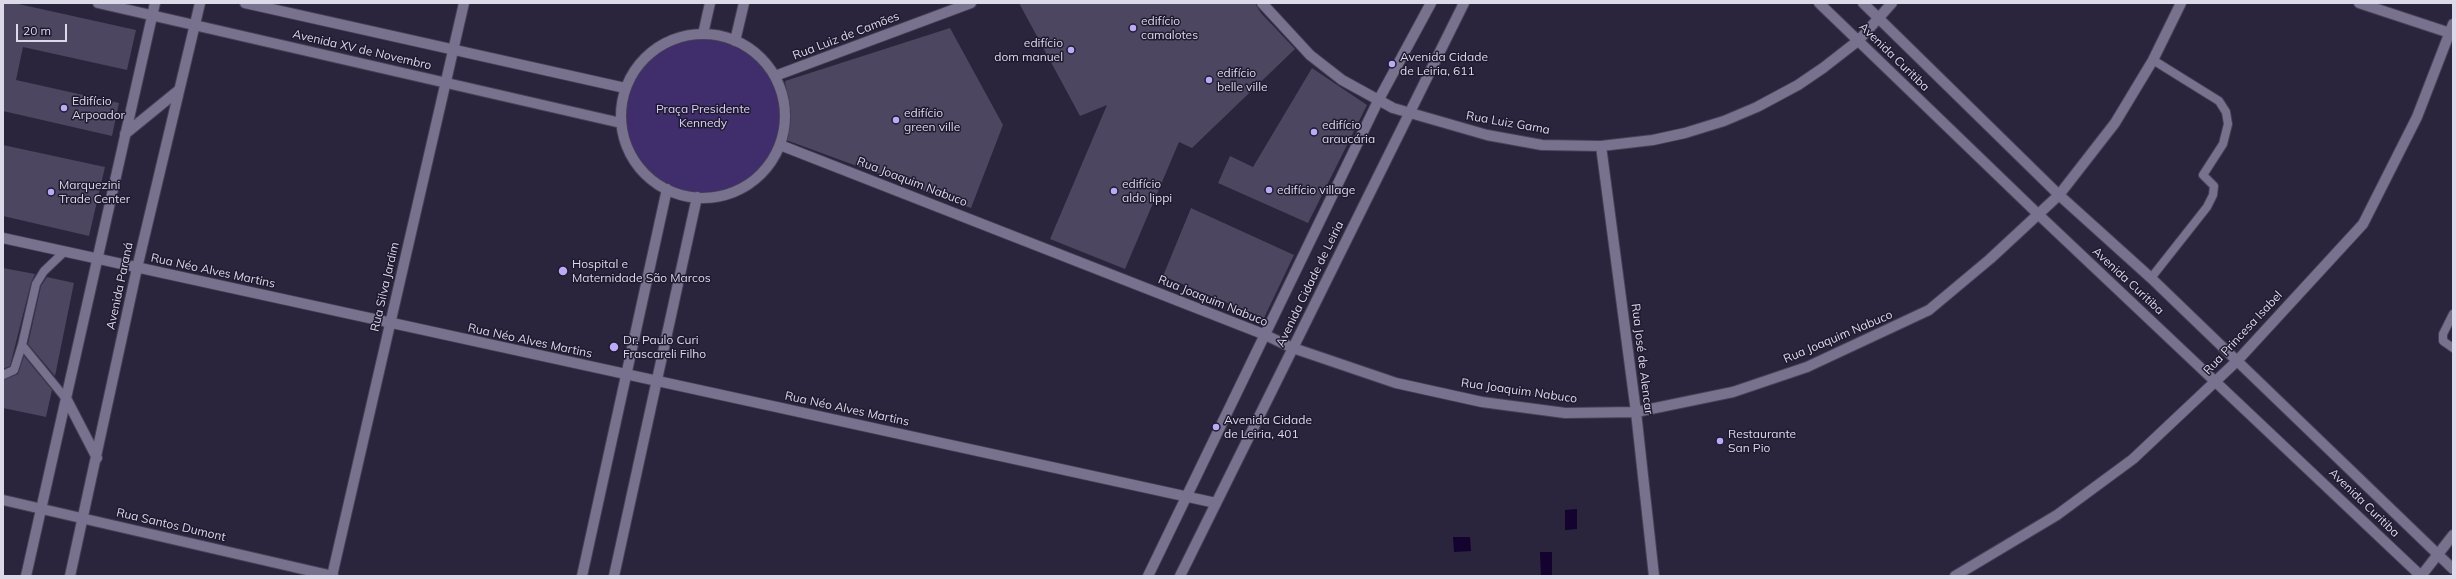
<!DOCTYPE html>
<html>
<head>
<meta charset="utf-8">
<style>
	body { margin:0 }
	#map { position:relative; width:2456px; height:579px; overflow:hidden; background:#2a243c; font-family:Mulish,sans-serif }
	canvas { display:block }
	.frame { position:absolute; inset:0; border:4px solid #dcd9e9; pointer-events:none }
	.scale { position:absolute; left:16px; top:24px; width:51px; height:18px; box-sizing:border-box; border:2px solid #dcd9e9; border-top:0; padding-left:5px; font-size:12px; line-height:14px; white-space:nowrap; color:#dcd9e9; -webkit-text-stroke:3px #201a31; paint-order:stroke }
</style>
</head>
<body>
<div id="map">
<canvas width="2456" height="579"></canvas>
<div class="frame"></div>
<div class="scale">20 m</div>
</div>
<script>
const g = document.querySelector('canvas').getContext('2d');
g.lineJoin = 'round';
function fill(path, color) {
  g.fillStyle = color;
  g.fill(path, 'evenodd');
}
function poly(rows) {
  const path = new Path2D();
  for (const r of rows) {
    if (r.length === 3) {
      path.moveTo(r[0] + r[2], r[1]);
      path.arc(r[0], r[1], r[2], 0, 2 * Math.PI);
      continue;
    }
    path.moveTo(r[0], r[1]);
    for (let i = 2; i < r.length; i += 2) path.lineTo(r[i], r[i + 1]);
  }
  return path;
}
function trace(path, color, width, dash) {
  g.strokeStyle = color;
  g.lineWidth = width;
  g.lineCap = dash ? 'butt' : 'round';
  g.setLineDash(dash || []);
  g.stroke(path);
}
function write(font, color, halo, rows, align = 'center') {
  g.font = font + ' Mulish,sans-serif';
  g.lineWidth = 3;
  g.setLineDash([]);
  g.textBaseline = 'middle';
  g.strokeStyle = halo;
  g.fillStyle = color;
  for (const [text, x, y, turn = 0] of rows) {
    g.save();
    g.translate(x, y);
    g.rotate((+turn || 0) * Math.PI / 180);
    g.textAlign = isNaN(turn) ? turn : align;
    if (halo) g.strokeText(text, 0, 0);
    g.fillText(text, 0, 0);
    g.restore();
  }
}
fill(poly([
	[703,116,82]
]), '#402d6b');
fill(poly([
	[1577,509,1577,529,1565,530,1565,510],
	[1453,537,1470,537,1471,551,1454,552],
	[1540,552,1552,552,1552,576,1541,576]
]), '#14022f');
fill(poly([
	[3,3,14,3,136,30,127,70,23,47,16,80,119,103,112,136,3,111],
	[1019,3,1255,3,1261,13,1295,49,1192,148,1179,142,1125,269,1050,239,1107,105,1080,116],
	[950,28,1003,125,971,208,786,140,791,116,785,81],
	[1312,68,1367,105,1308,223,1218,183,1230,156,1253,167],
	[3,145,105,167,89,236,3,216],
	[1191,208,1294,255,1264,318,1163,276],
	[3,268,35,274,31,283,10,366,3,369],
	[47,277,74,283,55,376,28,344,41,286],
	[24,356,52,390,46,417,3,408,3,380,18,374]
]), '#4c4660');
const service = poly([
	[64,252,44,271,36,284,22,345,67,400],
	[2151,278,2207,207,2213,195,2214,186,2203,175,2223,144,2228,124,2226,112,2219,101,2153,60],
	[2453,314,2443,334,2443,341,2453,348],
	[3,375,14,370,22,345]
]);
const minor = poly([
	[1262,3,1310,55,1342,80,1393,108,1487,135,1542,145,1601,146,1653,140,1685,133,1724,121,1757,107,1798,85,1823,68,1859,40,1892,3],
	[2359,3,2453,34],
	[775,76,971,3],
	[780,145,1263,334,1293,348,1396,383,1482,402,1565,413,1636,412,1733,392,1807,367,1929,310,1990,259,2059,195,2115,123,2153,60,2181,3],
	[1601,146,1636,412,1654,576],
	[332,576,464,3],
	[1955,576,2057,515,2133,459,2237,361,2363,224,2417,117,2453,24],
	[2421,576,2453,535]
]);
const tertiary = poly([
	[3,238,1216,503],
	[3,500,333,576]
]);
const secondary = poly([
	[98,3,621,123],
	[245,3,625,88],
	[1819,3,2040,216,2421,576],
	[1863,3,2059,195,2151,278,2453,569],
	[703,34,710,3],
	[703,116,82],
	[735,41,744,3],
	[125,134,179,90],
	[67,400,97,458],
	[26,576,155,3],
	[70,576,137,268,200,3],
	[582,576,667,189],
	[614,576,697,197],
	[1148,576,1378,101,1431,3],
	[1180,576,1464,3]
]);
trace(service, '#474156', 10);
trace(minor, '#474156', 12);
trace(tertiary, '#474156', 12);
trace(secondary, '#474156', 12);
trace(service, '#78728f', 8);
trace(minor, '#78728f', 10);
trace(tertiary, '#78728f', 10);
trace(secondary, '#78728f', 10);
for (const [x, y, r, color] of [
	[1133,28,4,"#bcaaf6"],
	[1071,50,4,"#bcaaf6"],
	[1392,64,4,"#bcaaf6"],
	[1209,80,4,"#bcaaf6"],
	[64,108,4,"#bcaaf6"],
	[896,120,4,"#bcaaf6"],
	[1314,132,4,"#bcaaf6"],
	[1269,190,4,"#bcaaf6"],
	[1114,191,4,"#bcaaf6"],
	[51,192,4,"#bcaaf6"],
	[563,271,5,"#bcaaf6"],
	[614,347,5,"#bcaaf6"],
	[1216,427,4,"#bcaaf6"],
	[1720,441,4,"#bcaaf6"]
]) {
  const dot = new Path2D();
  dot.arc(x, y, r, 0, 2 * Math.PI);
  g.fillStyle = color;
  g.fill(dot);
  trace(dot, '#201a31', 1.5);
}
write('12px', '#dcd9e9', '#201a31', [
	["edifício",1141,21],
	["camalotes",1141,35],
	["edifício",1063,43,"right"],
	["dom manuel",1063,57,"right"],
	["Avenida Cidade",1400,57],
	["de Leiria, 611",1400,71],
	["edifício",1217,73],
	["belle ville",1217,87],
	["Edifício",72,101],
	["Arpoador",72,115],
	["edifício",904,113],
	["green ville",904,127],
	["edifício",1322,125],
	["araucária",1322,139],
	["edifício",1122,184],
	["aldo lippi",1122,198],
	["Marquezini",59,185],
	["Trade Center",59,199],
	["edifício village",1277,190],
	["Hospital e",572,264],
	["Maternidade São Marcos",572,278],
	["Dr. Paulo Curi",623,340],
	["Frascareli Filho",623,354],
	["Avenida Cidade",1224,420],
	["de Leiria, 401",1224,434],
	["Restaurante",1728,434],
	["San Pio",1728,448]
], 'left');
write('12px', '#dcd9e9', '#201a31', [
	["Rua Luiz de Camões",846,36,-21],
	["Avenida XV de Novembro",362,50,13],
	["Avenida Curitiba",1894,57,44],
	["Rua Luiz Gama",1508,123,10],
	["Rua Joaquim Nabuco",912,182,21],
	["Rua Néo Alves Martins",213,271,12],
	["Avenida Curitiba",2128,281,43],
	["Avenida Cidade de Leiria",1310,284,-64],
	["Avenida Paraná",120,286,-78],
	["Rua Silva Jardim",385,287,-77],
	["Rua Joaquim Nabuco",1213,301,22],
	["Rua Princesa Isabel",2243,333,-47],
	["Rua Joaquim Nabuco",1838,337,-23],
	["Rua Néo Alves Martins",530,341,12],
	["Rua José de Alencar",1642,359,83],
	["Rua Joaquim Nabuco",1519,391,8],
	["Rua Néo Alves Martins",847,409,12],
	["Avenida Curitiba",2364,503,44],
	["Rua Santos Dumont",171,525,13]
]);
write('12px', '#d9d1f9', '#201a31', [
	["Praça Presidente",703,109],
	["Kennedy",703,123]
]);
</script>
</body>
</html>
